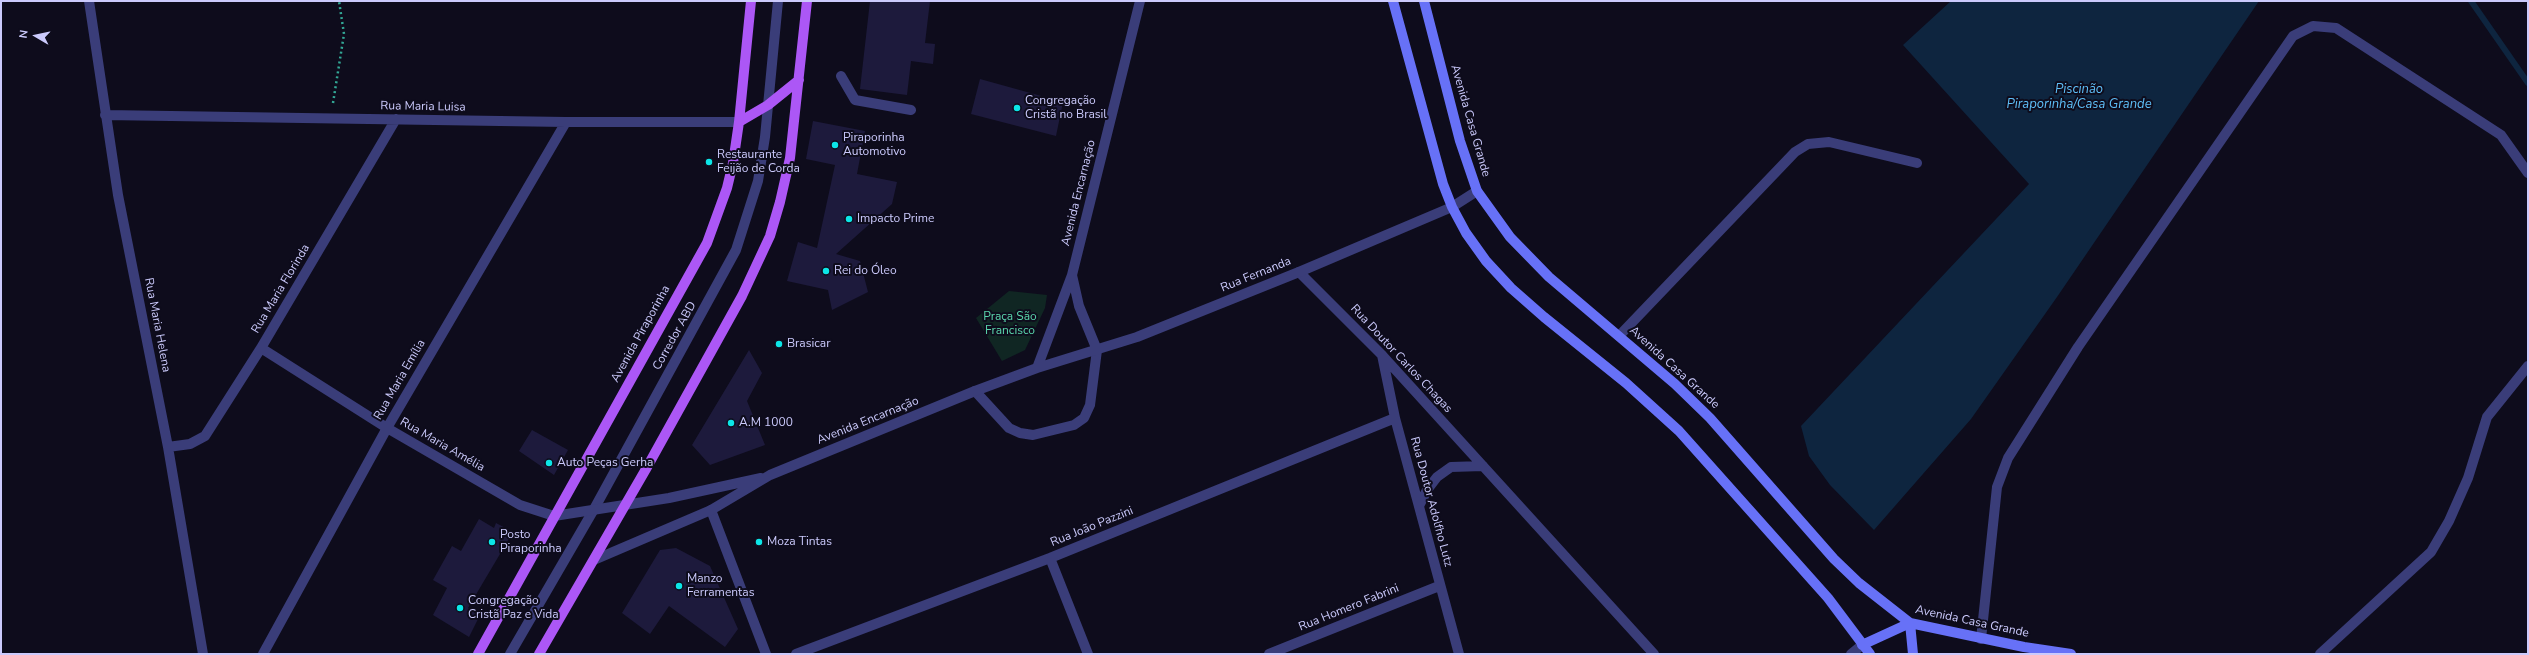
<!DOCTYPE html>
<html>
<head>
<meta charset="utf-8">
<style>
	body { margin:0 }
	#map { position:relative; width:2529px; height:655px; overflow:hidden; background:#0e0c1c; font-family:"Nunito Sans",sans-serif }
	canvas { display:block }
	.frame { position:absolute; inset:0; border:2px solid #cbcafc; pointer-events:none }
	.north { position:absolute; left:16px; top:16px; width:40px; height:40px; -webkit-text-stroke:3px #0e0c1c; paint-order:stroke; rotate:279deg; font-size:11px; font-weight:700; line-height:16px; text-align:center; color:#cbcafc }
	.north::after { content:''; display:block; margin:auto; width:14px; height:18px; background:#cbcafc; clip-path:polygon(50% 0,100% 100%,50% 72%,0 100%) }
</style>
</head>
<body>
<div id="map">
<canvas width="2529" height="655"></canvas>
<div class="frame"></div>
<div class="north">N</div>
</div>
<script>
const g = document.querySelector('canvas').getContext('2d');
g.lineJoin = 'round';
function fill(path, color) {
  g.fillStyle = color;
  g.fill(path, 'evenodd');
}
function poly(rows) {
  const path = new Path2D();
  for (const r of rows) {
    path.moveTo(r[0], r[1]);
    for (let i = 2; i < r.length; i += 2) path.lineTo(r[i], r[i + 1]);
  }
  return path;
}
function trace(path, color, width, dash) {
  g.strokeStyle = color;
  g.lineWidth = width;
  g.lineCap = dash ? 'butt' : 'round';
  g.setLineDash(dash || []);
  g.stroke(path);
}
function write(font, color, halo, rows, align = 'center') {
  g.font = font + ' "Nunito Sans",sans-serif';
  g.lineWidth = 4;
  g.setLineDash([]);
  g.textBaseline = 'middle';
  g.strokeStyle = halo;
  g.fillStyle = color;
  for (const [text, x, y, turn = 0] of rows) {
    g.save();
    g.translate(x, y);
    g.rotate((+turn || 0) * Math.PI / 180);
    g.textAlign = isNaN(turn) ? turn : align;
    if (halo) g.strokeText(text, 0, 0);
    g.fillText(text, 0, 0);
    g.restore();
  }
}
fill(poly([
	[1009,291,1047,295,1045,308,1025,350,1002,361,976,318]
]), '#102623');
fill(poly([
	[1951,1,2259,1,2057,297,1971,419,1874,530,1830,485,1809,456,1801,426,2029,184,1903,45]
]), '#0e253f');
trace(poly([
	[2471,1,2528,83]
]), '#0e253f', 6);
fill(poly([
	[870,1,930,1,925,43,935,44,933,64,911,61,907,95,860,89],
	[980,79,1063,102,1056,136,971,114],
	[813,121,865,131,857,174,897,182,892,204,836,254,860,261,868,292,832,310,828,290,787,281,798,242,817,248,835,165,806,159],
	[749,350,762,373,747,401,765,445,710,465,692,445],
	[532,430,568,450,554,475,519,451],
	[479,519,494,528,496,523,513,532,468,608,480,615,469,637,433,615,447,588,433,580,452,546,461,551],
	[676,548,710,566,738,629,725,647,669,606,650,634,622,613,660,550]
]), '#1d1a3c');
trace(poly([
	[333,103,344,34,339,1]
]), '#33a896', 2.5, [2, 3]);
trace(poly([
	[841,76,855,100,911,110],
	[1619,336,1795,152,1808,144,1829,142,1917,163],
	[1981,639,1997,487,2008,458,2078,347,2293,36,2313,26,2336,28,2501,135,2528,173],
	[510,654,593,511,736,250,758,181,765,137,778,1],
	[2320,654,2431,552,2449,521,2468,478,2487,417,2528,366]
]), '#3a3d79', 10);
trace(poly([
	[89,1,118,195,168,447,203,654],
	[105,115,566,122,739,122],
	[1299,272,1382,355,1654,654],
	[261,348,387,428,520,505,554,516],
	[1382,355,1395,418,1459,654],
	[975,391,1009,428,1020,433,1033,435,1074,425,1084,418,1090,405,1097,350],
	[168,447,190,444,205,436,261,348,396,119],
	[1419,506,1427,490,1437,477,1451,467,1483,466],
	[711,510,766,654],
	[1050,558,1088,654],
	[263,654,387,428,566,122],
	[796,654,1050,558,1395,418],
	[1269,654,1439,586],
	[1851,654,1862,645]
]), '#3a3d79', 10);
trace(poly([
	[1072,275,1079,306,1097,350],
	[1037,368,1072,275,1140,1],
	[554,516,669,498,761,478],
	[594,560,711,510,770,475,975,391,1037,368,1137,337,1299,272,1452,207,1477,191]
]), '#3a3d79', 10);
trace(poly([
	[1393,1,1443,184,1452,207,1466,233,1486,261,1511,288,1544,317,1626,383,1679,431,1828,598,1870,654],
	[1424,1,1460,141,1477,191,1510,237,1549,277,1675,384,1710,418,1834,559,1859,583,1910,623,2024,647,2071,654],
	[1862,645,1910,623,1913,654]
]), '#6771f7', 10);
trace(poly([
	[739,122,768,105,799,80],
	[478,654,707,243,727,188,733,163,739,122,751,1],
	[539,654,646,469,742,296,770,236,780,202,790,158,807,1]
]), '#ac57f6', 10);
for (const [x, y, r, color] of [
	[1017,108,4,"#0ce6e7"],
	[835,145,4,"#0ce6e7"],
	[709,162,4,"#0ce6e7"],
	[849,219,4,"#0ce6e7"],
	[826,271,4,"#0ce6e7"],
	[779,344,4,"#0ce6e7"],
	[731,423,4,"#0ce6e7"],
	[549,463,4,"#0ce6e7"],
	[492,542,4,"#0ce6e7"],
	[759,542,4,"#0ce6e7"],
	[679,586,4,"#0ce6e7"],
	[460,608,4,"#0ce6e7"]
]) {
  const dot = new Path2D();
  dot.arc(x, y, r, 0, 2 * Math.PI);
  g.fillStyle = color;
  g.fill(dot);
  trace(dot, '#0e0c1c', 1.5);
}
write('12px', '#cbcafc', '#0e0c1c', [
	["Congregação",1025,101],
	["Cristã no Brasil",1025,115],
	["Piraporinha",843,138],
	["Automotivo",843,152],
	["Restaurante",717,155],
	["Feijão de Corda",717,169],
	["Impacto Prime",857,219],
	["Rei do Óleo",834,271],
	["Brasicar",787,344],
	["A.M 1000",739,423],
	["Auto Peças Gerha",557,463],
	["Posto",500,535],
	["Piraporinha",500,549],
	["Moza Tintas",767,542],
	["Manzo",687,579],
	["Ferramentas",687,593],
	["Congregação",468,601],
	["Cristã Paz e Vida",468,615]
], 'left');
write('12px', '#cbcafc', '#0e0c1c', [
	["Rua Maria Luisa",423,107,1],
	["Avenida Casa Grande",1470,121,74],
	["Avenida Encarnação",1079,193,-76],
	["Rua Fernanda",1256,275,-22],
	["Rua Maria Florinda",281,289,-59],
	["Rua Maria Helena",157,325,79],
	["Avenida Piraporinha",641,334,-61],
	["Corredor ABD",675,336,-61],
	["Rua Doutor Carlos Chagas",1401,359,47],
	["Avenida Casa Grande",1674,368,42],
	["Rua Maria Emília",400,380,-60],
	["Avenida Encarnação",868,421,-22],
	["Rua Maria Amélia",442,445,30],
	["Rua Doutor Adolfho Lutz",1431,502,75],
	["Rua João Pazzini",1092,527,-22],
	["Rua Homero Fabrini",1349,608,-22],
	["Avenida Casa Grande",1972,622,12]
]);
write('12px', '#5bd7ad', '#0e0c1c', [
	["Praça São",1010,317],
	["Francisco",1010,331]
]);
write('italic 13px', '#5ebef7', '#0e0c1c', [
	["Piscinão",2079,90],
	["Piraporinha/Casa Grande",2079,105]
]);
</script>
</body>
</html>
